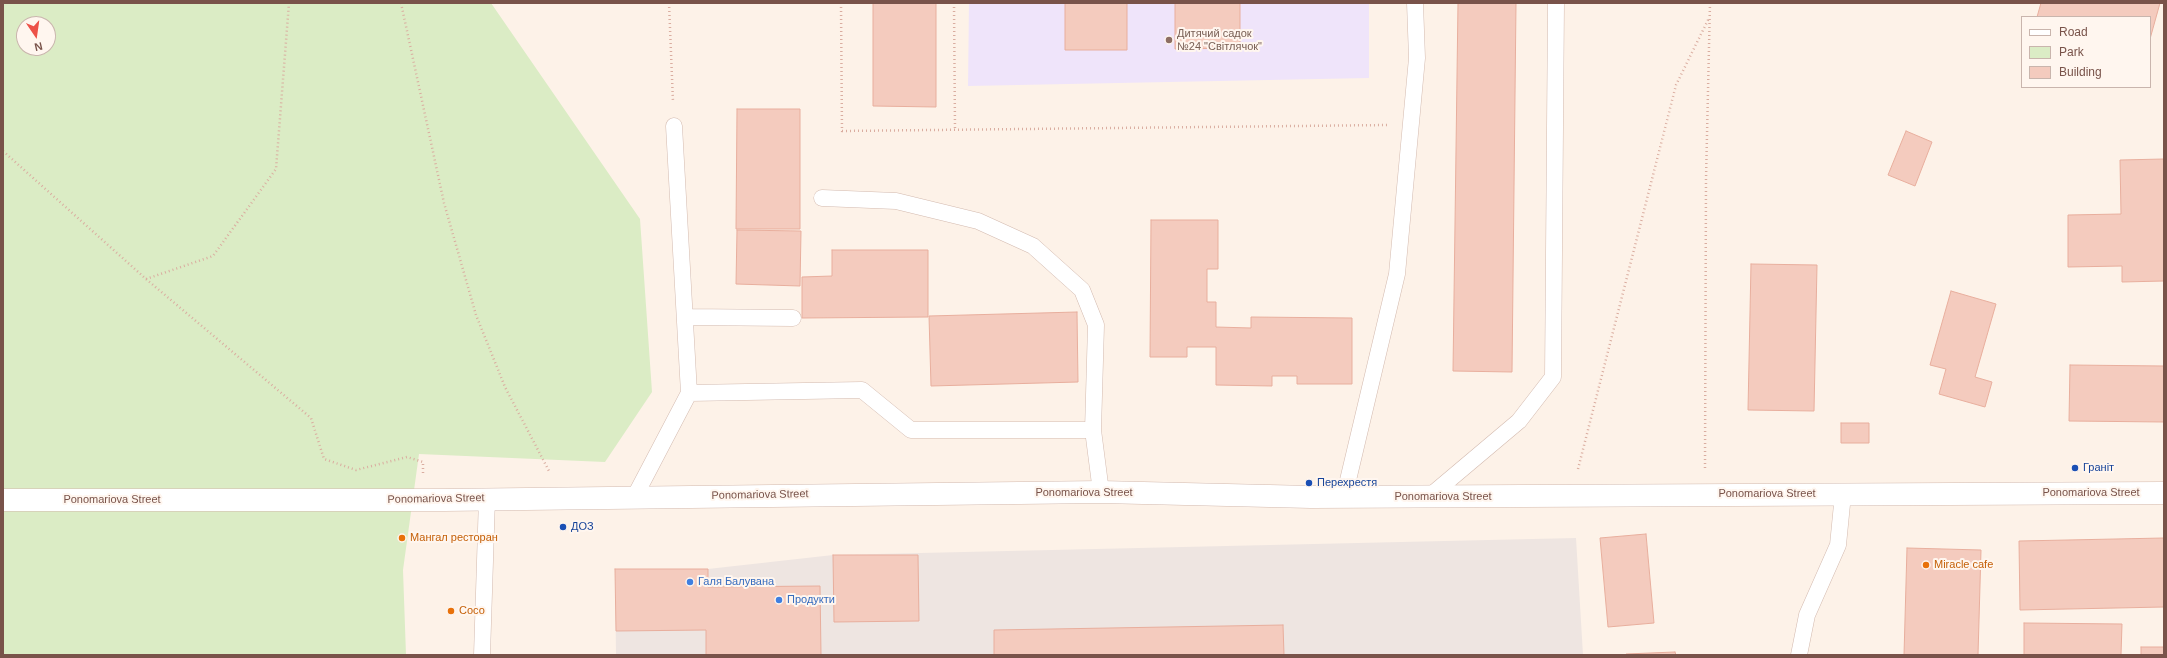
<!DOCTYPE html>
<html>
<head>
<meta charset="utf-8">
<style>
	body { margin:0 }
	#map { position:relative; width:2167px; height:658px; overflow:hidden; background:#fdf2e8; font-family:Helvetica,sans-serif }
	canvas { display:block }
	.frame { position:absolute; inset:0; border:4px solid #79534a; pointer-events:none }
	.legend { position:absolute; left:2021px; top:16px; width:130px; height:72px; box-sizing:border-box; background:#fff6ef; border:1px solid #c9b5ad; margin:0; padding:5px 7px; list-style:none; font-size:12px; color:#79534a }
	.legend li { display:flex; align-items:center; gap:8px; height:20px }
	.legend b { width:20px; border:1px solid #c9b5ad }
	.north { position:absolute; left:16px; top:16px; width:40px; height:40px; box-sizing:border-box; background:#fff6ef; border:1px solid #c9b5ad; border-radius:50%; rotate:167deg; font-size:11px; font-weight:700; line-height:16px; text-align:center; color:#79534a }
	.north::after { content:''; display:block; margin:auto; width:14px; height:18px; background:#ed5248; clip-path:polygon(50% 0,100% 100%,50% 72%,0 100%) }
</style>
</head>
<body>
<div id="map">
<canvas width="2167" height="658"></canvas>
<div class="frame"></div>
<ul class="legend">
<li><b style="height:5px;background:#fff"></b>Road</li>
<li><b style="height:11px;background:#dbecc5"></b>Park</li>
<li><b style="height:11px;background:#f4cbbe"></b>Building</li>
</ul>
<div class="north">N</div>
</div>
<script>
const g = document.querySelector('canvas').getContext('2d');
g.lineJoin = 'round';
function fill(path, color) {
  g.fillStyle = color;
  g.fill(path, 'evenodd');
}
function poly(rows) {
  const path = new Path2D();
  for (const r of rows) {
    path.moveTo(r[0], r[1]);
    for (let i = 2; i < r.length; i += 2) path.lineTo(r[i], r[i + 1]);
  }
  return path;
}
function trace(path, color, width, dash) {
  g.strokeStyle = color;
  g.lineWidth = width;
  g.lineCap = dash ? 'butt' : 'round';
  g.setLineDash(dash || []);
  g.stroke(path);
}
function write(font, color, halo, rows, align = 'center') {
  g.font = font + ' Helvetica,sans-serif';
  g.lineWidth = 4;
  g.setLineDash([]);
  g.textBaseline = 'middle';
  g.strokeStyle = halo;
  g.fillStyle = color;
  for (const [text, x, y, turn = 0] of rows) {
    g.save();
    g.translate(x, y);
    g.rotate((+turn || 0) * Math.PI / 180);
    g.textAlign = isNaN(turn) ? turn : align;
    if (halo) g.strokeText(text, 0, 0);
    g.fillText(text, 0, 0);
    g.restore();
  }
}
fill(poly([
	[1576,538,1583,655,616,655,615,569,708,569,833,555]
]), '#eee5e1');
fill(poly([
	[969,3,1369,3,1369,78,968,86]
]), '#efe4fa');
fill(poly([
	[3,3,491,3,640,219,652,392,605,462,419,454,403,570,406,655,3,655],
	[24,24,48,24,48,48,24,48]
]), '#dbecc5');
const building = poly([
	[873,3,936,3,936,107,873,106,873,3],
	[1065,3,1127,3,1127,50,1065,50,1065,3],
	[1175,3,1240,3,1240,48,1175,49,1175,3],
	[1458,3,1516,3,1512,372,1453,371,1458,3],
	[2041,3,2160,3,2150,39,2150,17,2037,17,2041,3],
	[737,109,800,109,800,229,736,229,737,109],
	[1906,131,1932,142,1915,186,1888,175,1906,131],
	[2164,159,2164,281,2122,282,2122,266,2068,267,2068,215,2121,214,2120,160,2164,159],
	[1151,220,1218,220,1218,269,1207,269,1207,302,1216,302,1216,327,1251,328,1251,317,1352,318,1352,384,1297,384,1297,376,1272,376,1272,386,1216,385,1216,347,1187,347,1187,357,1150,357,1151,220],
	[737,230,801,231,800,286,736,284,737,230],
	[832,250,928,250,928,317,802,318,802,277,832,276,832,250],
	[1751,264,1817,265,1814,411,1748,410,1751,264],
	[1951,291,1996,304,1975,377,1992,382,1985,407,1939,394,1946,369,1930,365,1951,291],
	[1077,312,1078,382,931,386,929,316,1077,312],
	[2070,365,2164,366,2164,422,2069,421,2070,365],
	[1841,423,1869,423,1869,443,1841,443,1841,423],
	[1646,534,1654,623,1608,627,1600,538,1646,534],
	[2164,538,2164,607,2020,610,2019,541,2164,538],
	[1907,548,1981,550,1978,655,1904,655,1907,548],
	[833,555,918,555,919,621,834,622,833,555],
	[615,569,708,569,708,587,820,586,821,655,706,655,706,630,616,631,615,569],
	[2024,623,2122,624,2121,655,2024,655,2024,623],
	[1283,625,1284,655,994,655,994,630,1283,625],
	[2141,647,2164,647,2164,655,2141,655,2141,647],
	[1675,652,1676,655,1626,655,1626,654,1675,652]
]);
fill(building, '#f4cbbe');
trace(building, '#e8ae9d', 1);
const service = poly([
	[822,198,896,201,978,221,1033,246,1082,290,1096,325,1093,430],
	[685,317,793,318],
	[689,393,862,390,911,430,1093,430,1101,492],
	[635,496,689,393,674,126],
	[1430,496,1519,421,1553,377,1556,3],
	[1344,497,1397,274,1417,58,1415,3],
	[482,655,487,498],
	[1799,655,1807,615,1838,545,1843,494]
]);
const tertiary = poly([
	[3,500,444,500,1101,492,1311,497,2164,493]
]);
trace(service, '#d3baaf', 17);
trace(tertiary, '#d3baaf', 23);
trace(poly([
	[401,3,444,203,476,315,505,387,549,471],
	[669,3,673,102],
	[841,3,842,131,1387,125],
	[954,3,955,129],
	[3,151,146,279,311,418,324,459,356,470,407,457,423,462,423,473],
	[146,279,213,256,276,169,289,3],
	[1705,468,1706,179,1710,3],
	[1578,469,1676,85,1709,18]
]), '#daada0', 2.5, [1, 3]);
trace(service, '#fff', 16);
trace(tertiary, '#fff', 22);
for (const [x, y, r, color] of [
	[1169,40,4,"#8d6e63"],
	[2075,468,4,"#1a4fb4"],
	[1309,483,4,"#1a4fb4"],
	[563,527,4,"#1a4fb4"],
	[402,538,4,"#e8710a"],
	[1926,565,4,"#e8710a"],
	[690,582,4,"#3f7fe0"],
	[779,600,4,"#3f7fe0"],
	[451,611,4,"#e8710a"]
]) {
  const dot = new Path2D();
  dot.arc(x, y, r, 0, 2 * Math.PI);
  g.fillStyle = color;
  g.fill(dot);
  trace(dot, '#fff6ef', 1.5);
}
write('11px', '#785e54', '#fff6ef', [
	["Дитячий садок",1177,34],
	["№24 \"Світлячок\"",1177,47]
], 'left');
write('11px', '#164399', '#fff6ef', [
	["Граніт",2083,468],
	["Перехрестя",1317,483],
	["ДОЗ",571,527]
], 'left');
write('11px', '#79534a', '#fff6ef', [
	["Ponomariova Street",1084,493],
	["Ponomariova Street",2091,493],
	["Ponomariova Street",1767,494],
	["Ponomariova Street",760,495,-1],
	["Ponomariova Street",1443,497],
	["Ponomariova Street",436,499,-1],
	["Ponomariova Street",112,500]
]);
write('11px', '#c56008', '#fff6ef', [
	["Мангал ресторан",410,538],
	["Miracle cafe",1934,565],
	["Сосо",459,611]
], 'left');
write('11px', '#366cbe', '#fff6ef', [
	["Галя Балувана",698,582],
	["Продукти",787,600]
], 'left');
</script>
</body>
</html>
